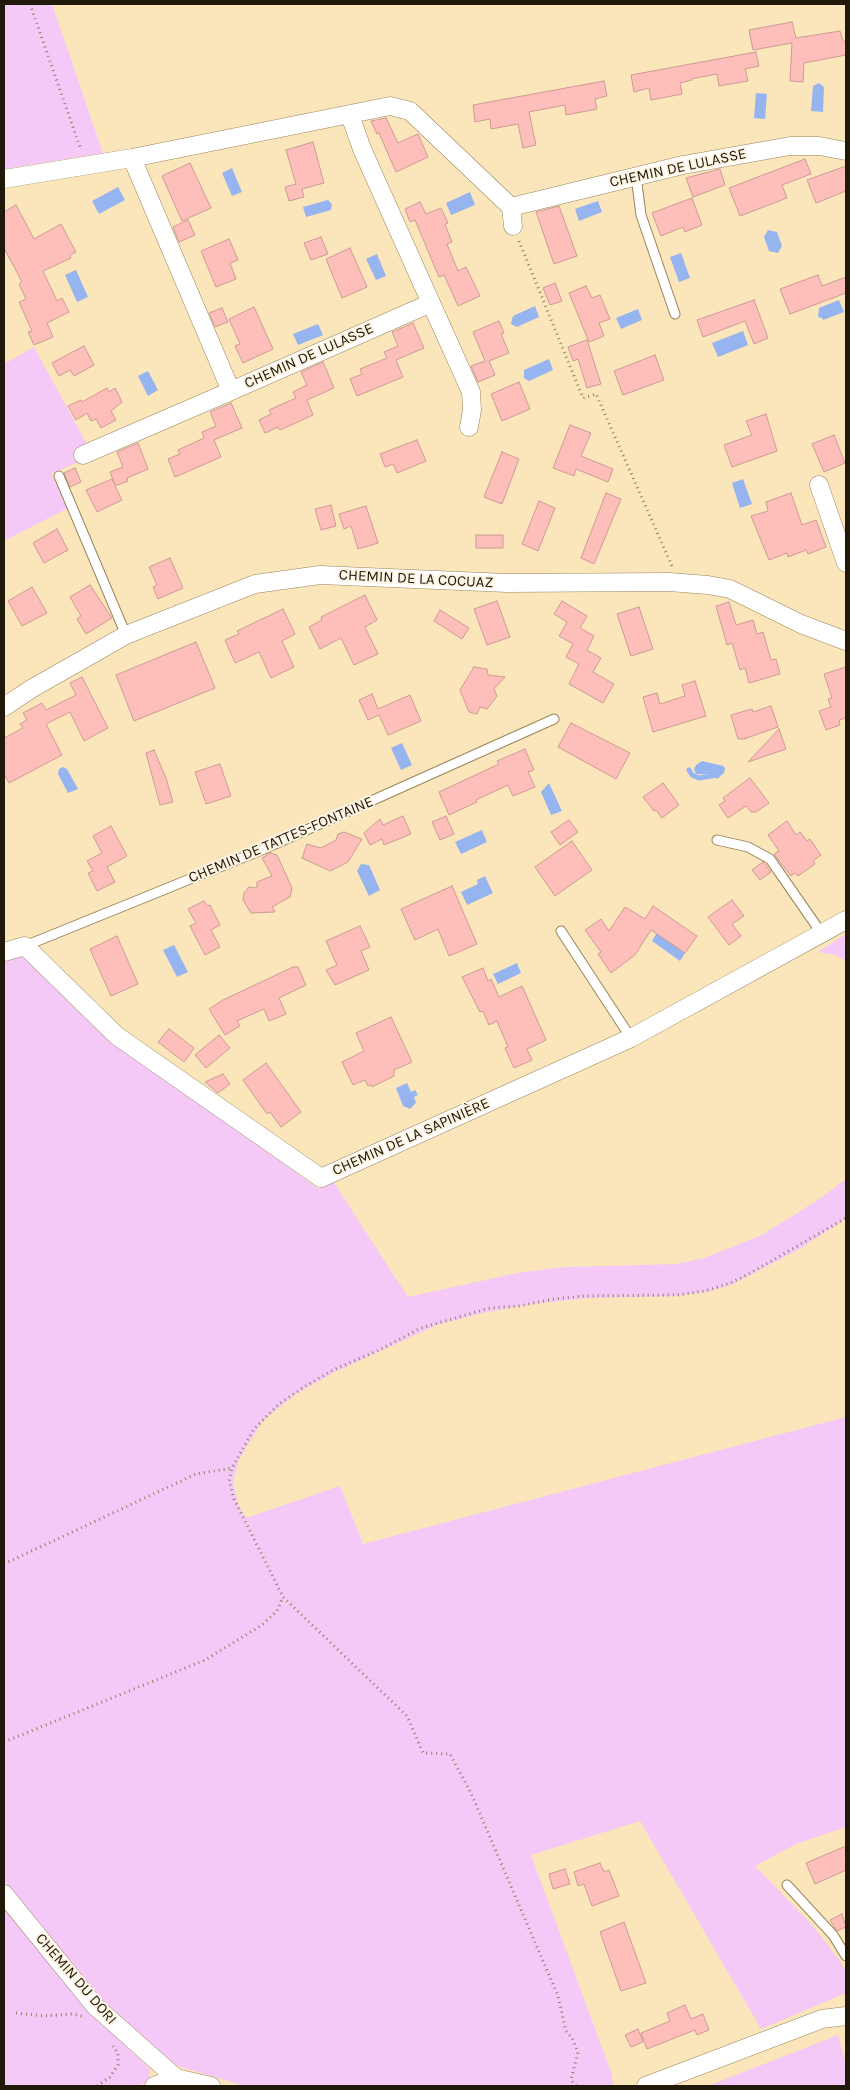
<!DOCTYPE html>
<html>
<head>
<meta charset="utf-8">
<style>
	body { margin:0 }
	#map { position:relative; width:850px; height:2090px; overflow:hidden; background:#fbe5ba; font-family:Karla,sans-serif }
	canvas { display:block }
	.frame { position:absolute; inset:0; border:5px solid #201808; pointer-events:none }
</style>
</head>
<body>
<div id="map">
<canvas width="850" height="2090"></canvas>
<div class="frame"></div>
</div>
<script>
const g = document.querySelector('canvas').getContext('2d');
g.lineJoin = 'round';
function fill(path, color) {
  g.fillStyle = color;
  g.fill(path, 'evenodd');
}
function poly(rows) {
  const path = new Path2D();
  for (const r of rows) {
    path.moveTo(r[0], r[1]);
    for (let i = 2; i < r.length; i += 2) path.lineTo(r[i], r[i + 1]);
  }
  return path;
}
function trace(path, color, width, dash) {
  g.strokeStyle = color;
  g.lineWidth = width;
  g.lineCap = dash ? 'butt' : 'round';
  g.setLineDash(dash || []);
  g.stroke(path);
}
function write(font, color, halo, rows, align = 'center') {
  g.font = font + ' Karla,sans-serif';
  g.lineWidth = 4;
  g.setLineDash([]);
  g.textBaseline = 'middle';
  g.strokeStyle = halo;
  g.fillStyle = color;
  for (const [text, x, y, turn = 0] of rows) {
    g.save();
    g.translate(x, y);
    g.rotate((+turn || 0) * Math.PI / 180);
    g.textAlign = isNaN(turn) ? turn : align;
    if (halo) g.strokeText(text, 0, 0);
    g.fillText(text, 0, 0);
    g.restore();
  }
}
fill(poly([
	[4,4,52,4,103,153,4,169],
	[34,347,88,446,74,452,78,462,51,474,68,508,4,541,4,364],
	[846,934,846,961,835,955,818,952],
	[24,951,72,1006,117,1045,319,1189,332,1180,408,1297,522,1272,566,1267,676,1264,704,1258,762,1235,818,1200,846,1179,846,1219,796,1251,731,1285,706,1292,678,1296,590,1298,540,1303,482,1313,437,1325,335,1372,294,1395,262,1422,239,1459,233,1482,238,1504,246,1518,340,1486,363,1544,846,1417,846,1827,796,1844,755,1866,813,1926,840,1961,846,1971,846,1993,761,2029,640,1821,531,1855,611,2072,613,2083,611,2086,246,2086,177,2066,133,2033,103,2004,9,1888,4,1881,4,958],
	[4,1906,104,2025,150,2069,149,2079,145,2083,137,2086,4,2086],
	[838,2035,846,2064,846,2086,708,2086]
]), '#f4c9f7');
fill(poly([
	[819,83,824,87,823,112,811,111,813,86],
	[756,93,767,94,765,119,754,118],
	[232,168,242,192,232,196,222,173],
	[118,187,125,200,99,214,92,201],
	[470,192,475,205,451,215,446,203],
	[328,200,332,204,331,210,306,217,303,207],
	[598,201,602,212,579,221,575,209],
	[768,230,777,232,782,246,778,253,769,251,764,237],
	[681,253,690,278,679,282,670,257],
	[377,254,386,276,376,280,366,259],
	[76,270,88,297,77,302,65,275],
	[839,300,844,312,823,320,822,318,818,317,819,308],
	[535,306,539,317,517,327,511,324,513,316],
	[638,309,642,320,621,329,616,318],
	[318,324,323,335,298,345,293,334],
	[743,331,748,345,718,357,712,343],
	[549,359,553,370,529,381,524,378,524,370],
	[148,371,158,390,148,396,138,376],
	[743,479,752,504,740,508,732,483],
	[402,743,412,765,401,770,391,748],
	[702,761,723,766,725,768,724,773,717,779,708,774,696,774,694,769,696,765],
	[63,767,67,769,78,789,68,793,58,774,59,769],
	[549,783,562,811,551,815,541,792],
	[482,830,487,842,461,854,455,842],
	[361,864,369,865,380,890,369,896,357,871],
	[485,876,493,893,467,905,461,892,478,884,477,880],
	[658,931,669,942,685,953,680,961,652,941],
	[174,945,188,972,177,977,163,950],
	[517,963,521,973,498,984,493,974],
	[407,1083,411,1092,415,1090,418,1095,414,1097,416,1103,410,1109,403,1106,396,1088]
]), '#96b4f0');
trace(poly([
	[689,770,692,775,699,778,712,776]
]), '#96b4f0', 5);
const building = poly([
	[792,22,796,38,840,31,842,38,846,44,846,55,804,63,803,82,790,81,792,43,753,50,749,30,792,22],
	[756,52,759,66,745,69,748,81,719,86,717,74,691,79,692,80,680,83,682,94,651,100,649,88,634,92,631,75,756,52],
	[604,81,607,96,595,99,597,109,566,115,565,105,529,112,536,145,523,148,518,124,491,129,490,119,475,122,473,105,604,81],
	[386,118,398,143,418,134,428,157,396,172,379,133,377,134,371,121,386,118],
	[313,142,324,183,302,189,304,197,289,201,285,187,296,184,286,150,313,142],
	[805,159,811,174,782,185,787,198,740,216,729,188,805,159],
	[190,163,211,208,182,221,162,176,190,163],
	[846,166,846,191,816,203,807,180,846,166],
	[720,169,725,185,693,197,686,178,720,169],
	[692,198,702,225,685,232,683,227,661,236,652,213,692,198],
	[420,202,426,214,441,208,448,223,445,224,452,242,447,244,458,271,466,267,480,296,458,306,444,275,439,277,415,220,410,222,405,209,420,202],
	[16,205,34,239,61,224,76,252,70,255,71,258,43,271,57,301,62,298,69,312,47,323,53,337,34,345,28,332,32,331,19,302,26,299,19,284,22,282,4,248,4,212,16,205],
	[559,206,577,256,554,264,536,212,559,206],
	[188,220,195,235,179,242,173,227,188,220],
	[321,237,328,254,311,260,304,243,321,237],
	[229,239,238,260,230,263,236,279,216,287,201,251,229,239],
	[350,248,367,287,342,298,326,259,350,248],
	[818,275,822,286,846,277,846,293,790,314,780,289,818,275],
	[555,283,562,301,550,305,543,288,555,283],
	[586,286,592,298,600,295,610,319,599,323,604,336,589,342,569,293,586,286],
	[754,300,768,338,754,344,745,321,703,337,697,320,754,300],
	[254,307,273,349,243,363,235,346,240,344,229,319,254,307],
	[222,308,228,322,215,327,209,313,222,308],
	[499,321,504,333,501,334,509,353,489,361,495,375,478,382,471,366,485,361,473,332,499,321],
	[413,323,424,348,396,360,403,377,357,396,350,379,362,374,360,369,387,358,384,352,398,346,392,332,413,323],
	[587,340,601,384,587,388,578,359,573,361,568,347,587,340],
	[84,346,94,365,74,376,70,370,59,376,52,363,84,346],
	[655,355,664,380,623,395,614,371,655,355],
	[323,362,334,388,307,400,313,415,280,430,278,427,265,433,259,420,271,414,269,410,296,398,293,392,307,385,301,372,323,362],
	[519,382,530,409,502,421,491,394,519,382],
	[107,388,109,392,115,388,122,402,111,411,116,420,101,428,96,419,91,421,87,413,76,420,68,406,81,400,82,402,107,388],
	[231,403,242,428,214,440,221,457,175,477,168,459,180,454,178,450,204,438,202,432,216,426,210,412,231,403],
	[766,414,777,451,732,467,724,445,752,435,746,421,766,414],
	[570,425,591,433,581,456,613,469,608,482,576,469,574,476,553,468,570,425],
	[834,435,845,463,824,472,812,444,834,435],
	[417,440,426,461,397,473,393,464,385,467,380,454,417,440],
	[138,443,148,469,127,478,128,481,115,486,122,500,97,512,86,490,112,479,115,485,110,472,123,467,117,452,138,443],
	[502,452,519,459,502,504,484,497,502,452],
	[75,468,81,482,70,487,64,473,75,468],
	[606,493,621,499,594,564,581,558,606,493],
	[791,493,802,525,816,520,826,547,808,554,806,550,788,557,787,553,769,560,751,516,768,511,766,502,791,493],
	[539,501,555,508,538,551,522,544,539,501],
	[331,505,336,526,321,530,315,509,331,505],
	[366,506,378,543,358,549,351,526,344,529,339,514,366,506],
	[57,529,68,550,44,563,33,543,57,529],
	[476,535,503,535,503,548,476,548,476,535],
	[170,558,183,588,158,599,153,587,157,585,149,567,170,558],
	[90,585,112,618,86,634,77,619,81,616,70,597,90,585],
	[32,587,47,613,22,626,8,601,32,587],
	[365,595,377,620,365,627,378,654,354,665,341,638,320,649,309,627,322,620,321,617,365,595],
	[497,601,510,637,487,645,474,609,497,601],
	[562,601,587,616,580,628,594,636,587,650,601,658,593,672,614,684,603,703,569,684,579,664,566,657,573,644,559,636,567,622,554,614,562,601],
	[729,602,736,625,753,620,757,634,763,632,771,660,776,659,780,674,749,683,745,668,740,670,732,643,727,645,716,606,729,602],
	[639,607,653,649,631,656,617,614,639,607],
	[283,609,295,634,282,641,294,667,271,678,259,652,235,663,225,640,239,634,237,631,283,609],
	[440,610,469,628,462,639,434,621,440,610],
	[196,642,215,688,134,721,116,675,196,642],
	[474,667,487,669,488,675,505,677,494,689,497,696,487,709,480,707,477,714,469,712,460,690,474,667],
	[846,667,846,718,839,720,840,725,826,730,819,711,831,707,828,699,832,698,824,674,846,667],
	[82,677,108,728,84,741,70,712,46,724,62,755,9,783,4,774,4,738,23,728,20,724,27,720,23,713,42,703,46,710,76,695,70,683,82,677],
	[695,681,706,716,653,732,643,697,657,693,660,704,685,696,682,685,695,681],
	[372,694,378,709,410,695,421,721,388,735,379,715,368,720,359,700,372,694],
	[771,706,778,727,744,739,738,739,731,715,752,709,753,712,771,706],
	[571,723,630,753,616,779,558,747,571,723],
	[779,729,786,749,748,762,779,729],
	[525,749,534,770,528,772,535,787,513,796,508,785,476,800,477,802,449,815,439,792,499,764,497,761,525,749],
	[154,750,166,778,173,802,160,805,146,753,154,750],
	[220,764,231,796,206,804,195,772,220,764],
	[750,778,769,803,756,812,751,812,746,806,728,818,719,805,725,801,723,798,750,778],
	[663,783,679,805,662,818,656,810,654,811,643,797,663,783],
	[403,816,411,834,384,845,382,839,370,845,364,833,380,819,383,825,403,816],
	[446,816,454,834,440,840,432,822,446,816],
	[569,820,578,832,560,845,551,832,569,820],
	[787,821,796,835,800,832,807,841,810,839,821,855,813,861,815,864,798,876,795,873,791,876,774,854,779,851,768,835,787,821],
	[111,826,127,856,107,867,115,882,97,891,88,873,93,871,87,861,102,853,93,836,111,826],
	[344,832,362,839,348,862,330,871,302,858,307,844,321,848,336,840,338,834,344,832],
	[572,841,592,870,555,896,535,867,572,841],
	[270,853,277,855,292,888,290,897,272,907,275,912,251,913,243,900,244,893,249,887,257,888,257,882,272,876,262,858,270,853],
	[763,862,771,872,760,880,752,870,763,862],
	[452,886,477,944,449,956,438,929,415,940,401,909,452,886],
	[732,900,744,916,732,924,741,936,729,945,708,917,732,900],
	[204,901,207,906,210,905,220,925,211,930,220,947,205,955,190,926,196,923,188,909,204,901],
	[653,906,697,936,685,953,651,930,635,955,611,973,598,954,601,952,585,930,601,919,609,931,625,907,645,919,653,906],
	[360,926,370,947,361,951,369,970,335,985,326,970,337,965,326,941,360,926],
	[117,936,138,984,111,996,90,949,117,936],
	[293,967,298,967,306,985,279,998,286,1014,269,1021,264,1009,237,1021,240,1026,225,1035,209,1009,223,1000,293,967],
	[483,968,488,981,491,979,499,997,522,986,546,1040,527,1049,532,1060,514,1068,505,1048,508,1047,497,1021,489,1025,483,1011,480,1012,462,977,483,968],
	[391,1017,412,1062,394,1070,394,1076,372,1087,371,1085,368,1086,365,1080,353,1085,342,1062,364,1051,356,1033,391,1017],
	[169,1029,194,1048,184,1062,158,1042,169,1029],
	[219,1035,230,1048,206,1068,195,1055,219,1035],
	[266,1063,301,1112,281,1127,270,1112,267,1114,243,1080,266,1063],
	[223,1074,230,1084,218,1093,205,1082,223,1074],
	[846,1846,846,1870,815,1884,806,1863,846,1846],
	[600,1863,604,1872,609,1870,619,1896,592,1906,584,1884,578,1886,574,1872,600,1863],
	[565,1869,570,1884,553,1889,549,1874,565,1869],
	[842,1914,846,1927,837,1931,830,1920,842,1914],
	[624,1922,646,1983,621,1991,600,1932,624,1922],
	[685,2005,691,2019,703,2014,709,2030,697,2035,695,2030,647,2049,641,2033,670,2021,667,2013,685,2005],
	[638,2029,643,2042,631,2047,625,2035,638,2029]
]);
fill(building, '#febfba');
trace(building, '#cc9a96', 1);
const service = poly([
	[636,176,641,215,675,314],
	[59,476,126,635],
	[717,840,748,847,770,859,822,934],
	[561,931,631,1038],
	[25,946,264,849,554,719],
	[787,1885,833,1935,846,1956]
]);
const minor = poly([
	[132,158,231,391,431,303,362,149,350,115],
	[4,179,132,158,390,106,410,111,511,207,683,165,790,146,819,146,846,151],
	[511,207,513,226],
	[431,303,471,392,472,410,469,427],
	[83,455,231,391],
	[819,485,846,563],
	[4,707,31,689,126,635,255,584,320,575,507,583,669,582,708,585,730,589,801,624,846,641],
	[4,952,25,946,117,1036,321,1178,631,1038,846,920],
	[4,1894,95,2006,176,2078],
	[154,2086,176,2078,211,2086],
	[646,2086,822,2019,846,2016]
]);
trace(service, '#99855c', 11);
trace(minor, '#99855c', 19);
trace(poly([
	[30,4,81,150],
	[519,241,583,398,596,394,672,566],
	[4,1564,196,1474,232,1468],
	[4,1742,205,1660,262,1625,277,1611,283,1597],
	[16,2013,44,2016,72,2014,82,2016],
	[97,2086,110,2077,118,2065,118,2053,113,2046],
	[576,2086,571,2080,578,2052,572,2038,566,2031,558,1996,471,1793,450,1754,423,1753,407,1716,283,1597,234,1499,229,1481,232,1468,254,1429,279,1404,307,1385,333,1370,377,1351,421,1328,490,1308,519,1306,554,1299,584,1296,677,1295,705,1291,730,1283,747,1275,846,1218]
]), '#8f8062', 3, [1, 4]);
trace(service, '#fff', 9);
trace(minor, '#fff', 18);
write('15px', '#201808', '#fdf4e3', [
	["CHEMIN DE LULASSE",678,168,-12],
	["CHEMIN DE LULASSE",309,356,-24],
	["CHEMIN DE LA COCUAZ",416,579,3],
	["CHEMIN DE TATTES-FONTAINE",281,840,-23],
	["CHEMIN DE LA SAPINIÈRE",411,1137,-24],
	["CHEMIN DU DORI",76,1979,49]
]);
</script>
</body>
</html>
